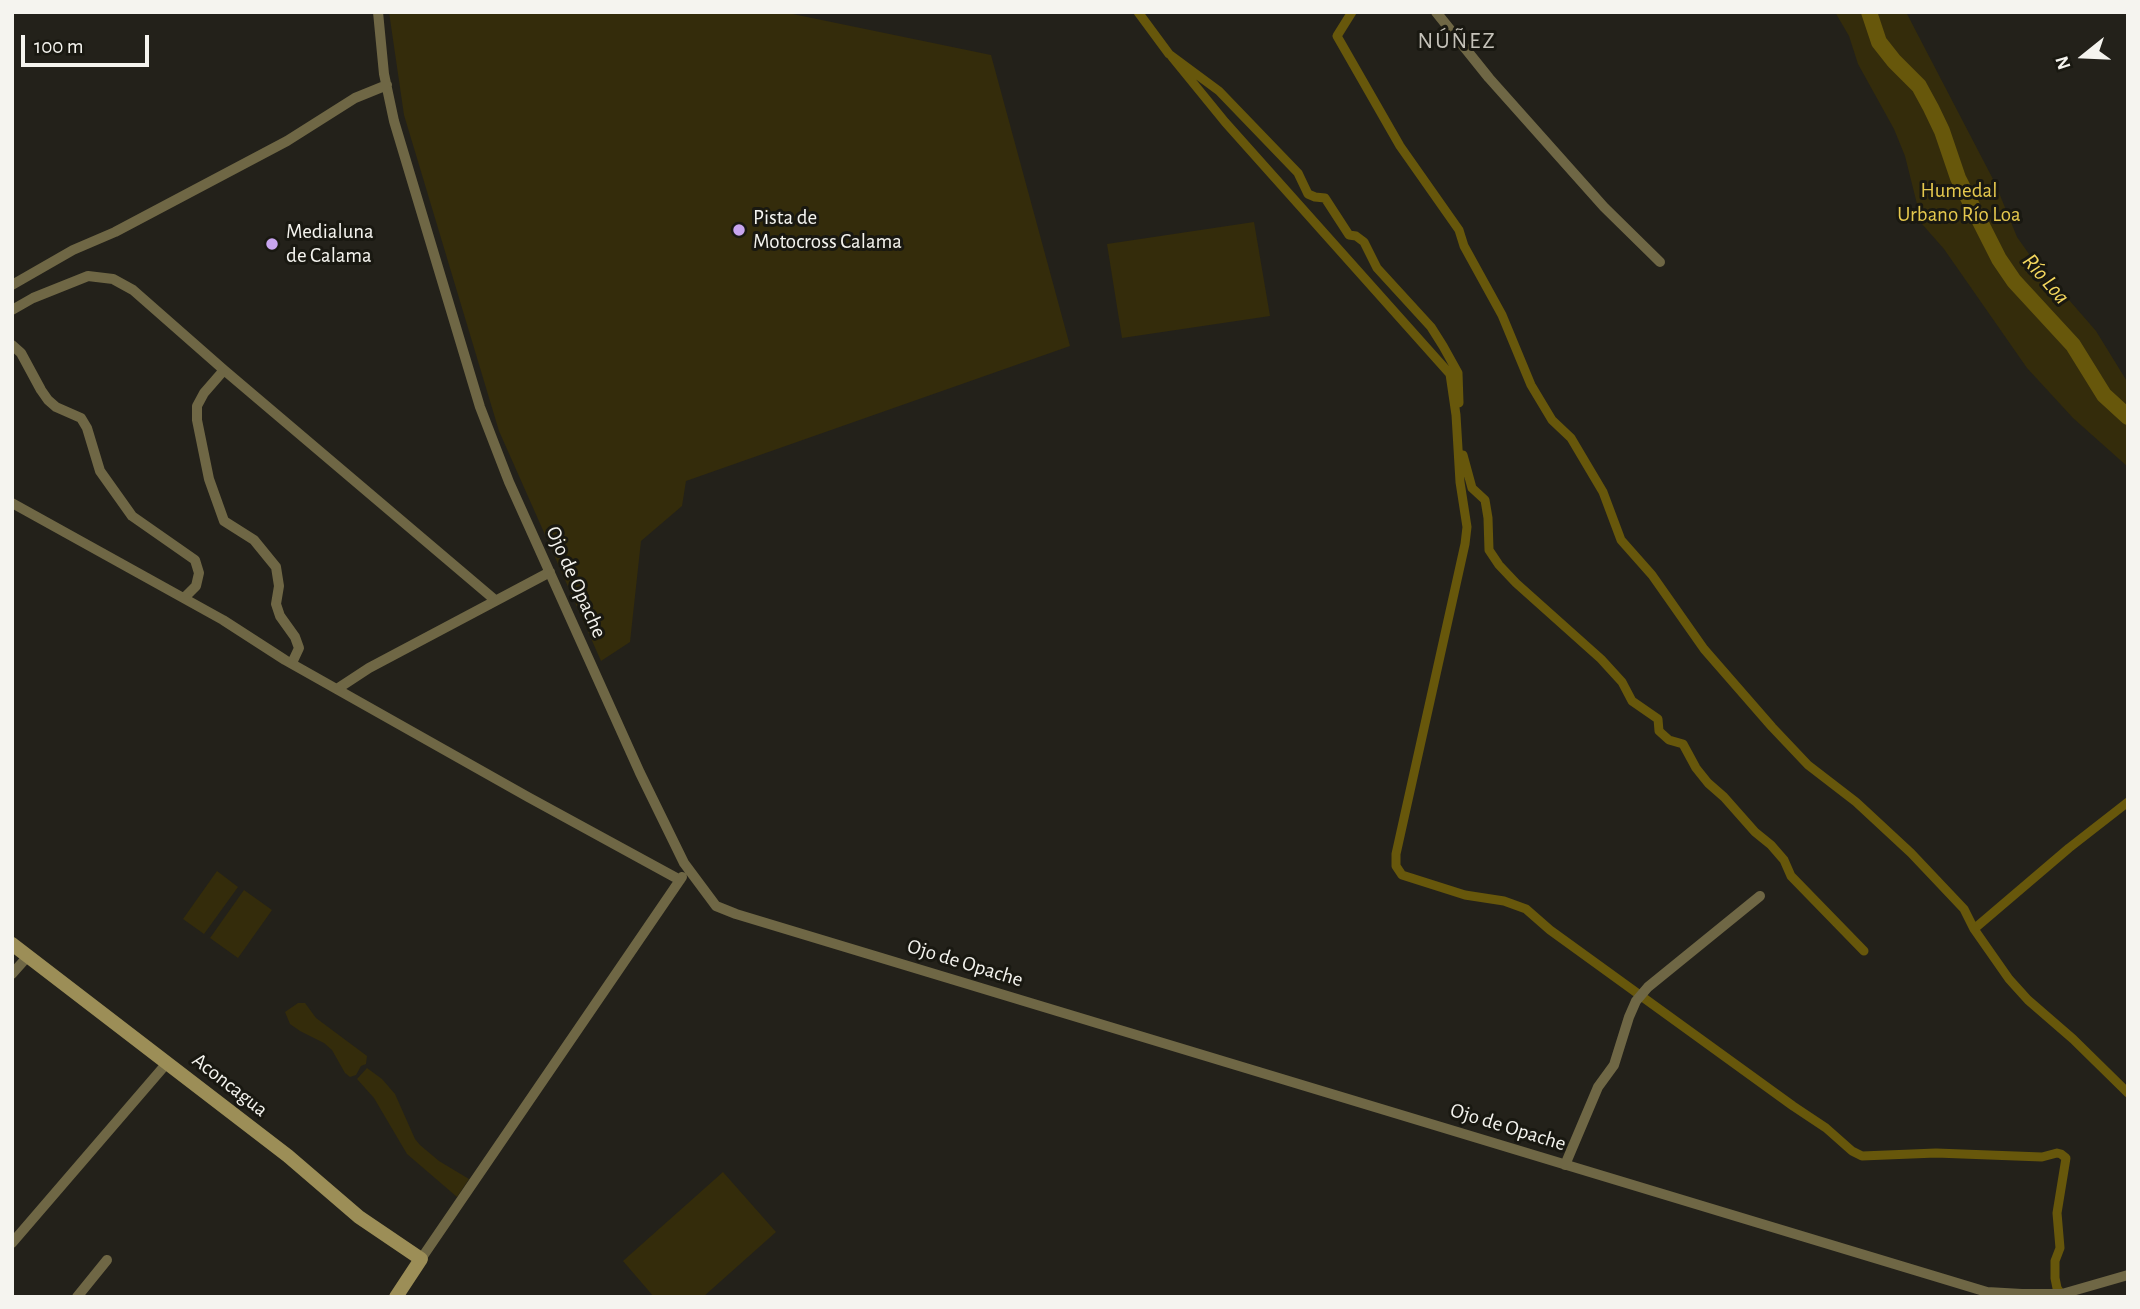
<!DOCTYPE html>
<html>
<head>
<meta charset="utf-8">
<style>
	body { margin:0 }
	#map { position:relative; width:2140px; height:1309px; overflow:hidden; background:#23211a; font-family:"Alegreya Sans",sans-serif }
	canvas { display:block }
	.frame { position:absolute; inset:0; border:14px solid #f5f4ef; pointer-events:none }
	.north { position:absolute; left:2049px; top:21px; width:70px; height:70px; -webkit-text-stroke:5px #191811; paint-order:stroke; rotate:252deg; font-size:19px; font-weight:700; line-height:28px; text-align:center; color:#f5f4ef }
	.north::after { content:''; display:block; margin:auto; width:24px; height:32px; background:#f5f4ef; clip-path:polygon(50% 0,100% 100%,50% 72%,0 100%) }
	.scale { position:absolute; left:21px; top:35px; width:128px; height:32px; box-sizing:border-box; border:4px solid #f5f4ef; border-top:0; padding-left:9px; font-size:21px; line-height:24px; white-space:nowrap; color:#f5f4ef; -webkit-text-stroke:5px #191811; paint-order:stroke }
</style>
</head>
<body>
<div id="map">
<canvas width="2140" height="1309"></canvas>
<div class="frame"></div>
<div class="north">N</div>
<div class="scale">100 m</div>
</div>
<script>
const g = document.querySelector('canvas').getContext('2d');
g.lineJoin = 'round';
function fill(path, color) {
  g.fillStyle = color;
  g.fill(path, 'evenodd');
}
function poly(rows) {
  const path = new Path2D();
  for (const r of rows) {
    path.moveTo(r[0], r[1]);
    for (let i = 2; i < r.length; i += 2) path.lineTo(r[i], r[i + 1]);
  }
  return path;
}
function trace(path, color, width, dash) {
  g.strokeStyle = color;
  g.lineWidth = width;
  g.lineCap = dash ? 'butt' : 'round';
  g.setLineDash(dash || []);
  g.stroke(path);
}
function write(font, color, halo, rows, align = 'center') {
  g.font = font + ' "Alegreya Sans",sans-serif';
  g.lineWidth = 6;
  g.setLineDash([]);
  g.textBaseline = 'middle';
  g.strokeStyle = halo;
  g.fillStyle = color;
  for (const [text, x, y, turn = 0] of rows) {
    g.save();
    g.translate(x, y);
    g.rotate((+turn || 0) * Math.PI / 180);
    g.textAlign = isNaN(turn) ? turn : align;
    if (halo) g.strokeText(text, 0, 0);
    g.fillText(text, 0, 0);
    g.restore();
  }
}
fill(poly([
	[389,12,783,12,991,55,1070,346,686,481,682,506,641,541,630,642,601,661,499,431,404,115],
	[1835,12,1906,12,1995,183,2017,237,2041,271,2063,293,2096,331,2128,383,2128,467,2073,418,2027,368,1944,249,1922,224,1905,156,1894,129,1858,64,1849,36],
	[1254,222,1270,316,1122,338,1107,244],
	[217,871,238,887,204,934,183,919],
	[244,890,272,910,238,958,210,938],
	[298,1003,305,1003,316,1018,367,1056,366,1064,361,1066,356,1075,350,1077,345,1073,332,1050,324,1043,300,1031,290,1024,285,1012],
	[367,1068,382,1079,395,1094,415,1139,420,1145,439,1161,469,1179,457,1197,407,1154,374,1098,357,1079],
	[723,1172,776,1232,703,1297,654,1297,623,1261]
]), '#342c0b');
trace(poly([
	[1138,12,1169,54,1219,91,1298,173,1308,194,1315,197,1325,198,1349,235,1356,236,1364,242,1377,268,1431,327,1443,346,1458,373,1459,403],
	[1352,12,1337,36,1400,146,1459,230,1464,246,1502,315,1531,385,1552,420,1571,438,1603,492,1621,540,1652,575,1704,649,1772,727,1808,765,1856,802,1911,853,1964,909,1974,929,2009,979,2028,1000,2073,1039,2128,1093],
	[1172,57,1225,122,1450,374,1456,415,1460,482,1467,527,1465,544,1396,854,1396,866,1402,875,1465,895,1504,901,1526,909,1550,930,1793,1106,1826,1128,1852,1151,1862,1156,1936,1153,2042,1157,2057,1153,2061,1154,2066,1158,2057,1213,2060,1248,2055,1261,2055,1278,2057,1288,2063,1297],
	[1463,455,1472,488,1485,500,1488,518,1489,550,1499,565,1516,583,1601,659,1622,682,1632,701,1658,719,1659,731,1669,740,1683,744,1696,768,1708,783,1724,797,1755,832,1771,845,1784,860,1791,876,1864,951],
	[1974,929,2069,848,2128,802]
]), '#67570b', 9);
trace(poly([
	[1869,12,1879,42,1894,61,1919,86,1931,108,1942,131,1958,178,1999,259,2014,281,2073,345,2104,395,2128,417]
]), '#67570b', 16);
trace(poly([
	[378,12,384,74,394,121,480,407,509,482,640,773,684,863,716,906,736,914,1987,1292,2022,1294,2062,1294,2128,1275],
	[1436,12,1489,78,1604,207,1660,262],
	[12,285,73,250,115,232,287,141,355,98,387,85],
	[12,310,33,298,88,276,113,279,133,290,224,370,495,600],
	[12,345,21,353,41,390,48,400,56,407,81,418,87,428,100,471,132,516,195,560,199,573,196,586,184,598],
	[224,370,204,393,197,406,197,420,209,479,224,521,254,540,276,567,279,586,276,604,280,616,295,637,299,648,292,663],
	[12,503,223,620,285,660,528,797,680,880],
	[337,689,369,668,550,572],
	[12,974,28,956],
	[1565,1165,1598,1087,1614,1065,1629,1017,1636,1001,1648,987,1760,896],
	[12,1243,167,1063],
	[421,1259,682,877],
	[77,1297,107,1260]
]), '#6f6745', 10);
trace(poly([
	[12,944,288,1156,359,1217,421,1259,396,1297]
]), '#9c8e57', 14);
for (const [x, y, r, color] of [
	[739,230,7,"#c8a5ef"],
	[272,244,7,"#c8a5ef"]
]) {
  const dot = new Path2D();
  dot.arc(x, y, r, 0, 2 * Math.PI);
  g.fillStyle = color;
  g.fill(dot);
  trace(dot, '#191811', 2.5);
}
write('21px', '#e5c84e', '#191811', [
	["Humedal",1959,191],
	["Urbano Río Loa",1959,215]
]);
write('21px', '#f5f4ef', '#191811', [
	["Pista de",753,218],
	["Motocross Calama",753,242],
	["Medialuna",286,232],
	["de Calama",286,256]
], 'left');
write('21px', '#f5f4ef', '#191811', [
	["Ojo de Opache",576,582,66],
	["Ojo de Opache",965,963,17],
	["Aconcagua",230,1085,38],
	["Ojo de Opache",1508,1127,17]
]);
g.letterSpacing = '2px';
write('23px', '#c5c2b9', '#191811', [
	["NÚÑEZ",1457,41]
]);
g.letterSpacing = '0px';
write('italic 23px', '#f4d75e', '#191811', [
	["Río Loa",2046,279,49]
]);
</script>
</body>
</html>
